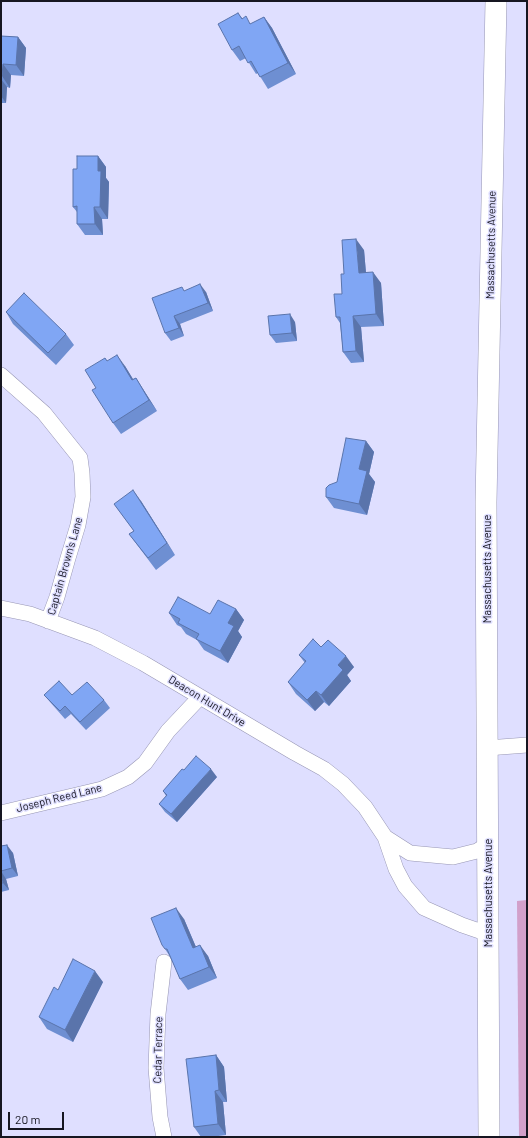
<!DOCTYPE html>
<html>
<head>
<meta charset="utf-8">
<style>
	body { margin:0 }
	#map { position:relative; width:528px; height:1138px; overflow:hidden; background:#dfdfff; font-family:Barlow,sans-serif }
	canvas { display:block }
	.frame { position:absolute; inset:0; border:2px solid #161621; pointer-events:none }
	.scale { position:absolute; left:8px; top:1112px; width:56px; height:18px; box-sizing:border-box; border:2px solid #161621; border-top:0; padding-left:5px; font-size:12px; line-height:14px; white-space:nowrap; color:#161621; -webkit-text-stroke:3px #dfdfff; paint-order:stroke }
</style>
</head>
<body>
<div id="map">
<canvas width="528" height="1138"></canvas>
<div class="frame"></div>
<div class="scale">20 m</div>
</div>
<script>
const g = document.querySelector('canvas').getContext('2d');
g.lineJoin = 'round';
function fill(path, color) {
  g.fillStyle = color;
  g.fill(path, 'evenodd');
}
function poly(rows) {
  const path = new Path2D();
  for (const r of rows) {
    path.moveTo(r[0], r[1]);
    for (let i = 2; i < r.length; i += 2) path.lineTo(r[i], r[i + 1]);
  }
  return path;
}
function trace(path, color, width, dash) {
  g.strokeStyle = color;
  g.lineWidth = width;
  g.lineCap = dash ? 'butt' : 'round';
  g.setLineDash(dash || []);
  g.stroke(path);
}
function write(font, color, halo, rows, align = 'center') {
  g.font = font + ' Barlow,sans-serif';
  g.lineWidth = 3;
  g.setLineDash([]);
  g.textBaseline = 'middle';
  g.strokeStyle = halo;
  g.fillStyle = color;
  for (const [text, x, y, turn = 0] of rows) {
    g.save();
    g.translate(x, y);
    g.rotate((+turn || 0) * Math.PI / 180);
    g.textAlign = isNaN(turn) ? turn : align;
    if (halo) g.strokeText(text, 0, 0);
    g.fillText(text, 0, 0);
    g.restore();
  }
}
fill(poly([
	[527,900,527,1137,519,1137,517,901]
]), '#d2a0ca');
const minor = poly([
	[1,375,44,413,80,458,82,473,83,497,78,525,68,558,57,597,48,621],
	[1,608,30,614,95,638,143,663,295,753,324,769,343,784,365,807,385,837,410,853,453,857,477,851,488,844],
	[487,748,527,745],
	[1,813,102,789,128,777,145,763,168,731,200,697],
	[385,837,396,869,405,886,424,908,462,925,488,934],
	[164,1137,160,1117,156,1068,158,1014,164,962]
]);
const secondary = poly([
	[489,1137,486,502,496,1]
]);
trace(minor, '#9796b4', 16);
trace(secondary, '#9796b4', 22);
trace(minor, '#fff', 15);
trace(secondary, '#fff', 21);
fill(poly([
	[238,13,242,18,251,24,264,17,272,28,296,74,268,89,258,73,256,74,246,58,240,61,232,50],
	[1,36,18,37,26,48,24,76,11,75,10,88,7,87,6,103,1,103],
	[98,156,106,167,106,178,109,182,108,219,102,219,103,235,85,235,77,224,77,212,73,207,77,169],
	[364,250,366,273,381,283,384,326,361,327,364,362,351,363,343,352,340,323,336,317,342,294,344,274],
	[185,291,206,292,213,311,180,324,184,336,171,341,165,333],
	[6,312,66,334,74,345,56,365,13,324],
	[295,322,297,341,276,343,270,335],
	[105,358,107,361,125,366,133,379,136,378,157,411,121,434,113,423,96,388],
	[366,441,374,452,369,474,375,482,367,515,334,508,326,497,337,482],
	[141,501,175,555,156,570,129,534,134,531,114,504],
	[236,609,244,620,238,631,242,637,228,663,204,650,197,640,186,634,181,627,177,625,169,613,210,614],
	[321,647,354,667,347,675,351,681,329,706,324,702,315,711,296,694,288,682,305,663,299,655],
	[44,695,72,695,104,700,110,708,86,730,71,714,65,719,50,702],
	[184,770,217,777,177,822,165,812,159,804,166,796,163,791],
	[1,846,13,853,18,876,6,879,9,890,1,892],
	[184,919,196,947,208,956,217,978,188,990,180,979,171,958,165,949],
	[103,982,73,1042,47,1029,39,1017,58,990],
	[216,1055,224,1067,227,1102,223,1102,226,1135,211,1137,201,1137,194,1127]
]), '#6e8fd2');
fill(poly([
	[264,17,272,28,296,74,288,63],
	[18,37,26,48,24,76,16,65],
	[3,64,11,75,10,88,2,76],
	[1,79,7,87,6,103,1,96],
	[98,156,106,167,106,178,109,182,108,219,100,207,98,171],
	[94,207,102,219,103,235,95,224],
	[356,239,364,250,367,285,359,273],
	[373,272,381,283,384,326,376,314],
	[200,284,206,292,213,311,208,303],
	[290,314,295,322,297,341,292,333],
	[174,316,180,324,184,336,179,328],
	[353,316,361,327,364,362,356,351],
	[117,355,125,366,140,391,132,380],
	[136,378,157,411,149,400],
	[366,441,374,452,369,474,375,482,367,515,359,504,359,469],
	[133,490,141,501,175,555,167,543],
	[236,609,244,620,238,631,242,637,228,663,220,651,228,623],
	[346,656,354,667,347,675,351,681,329,706,321,695,338,665],
	[316,691,324,702,315,711,307,700],
	[211,769,217,777,177,822,171,814],
	[7,845,13,853,18,876,12,868],
	[1,871,6,879,9,890,3,883],
	[176,908,184,919,201,959,193,948],
	[200,945,208,956,217,978,209,967],
	[95,971,103,982,73,1042,65,1030],
	[216,1055,224,1067,227,1102,219,1090],
	[215,1091,223,1102,226,1135,218,1124]
]), '#5a74ab');
const building = poly([
	[238,13,242,19,246,16,250,24,264,17,288,63,260,77,251,61,248,63,239,46,232,50,218,24,238,13],
	[1,36,18,37,16,65,3,64,2,76,1,76,1,36],
	[77,156,98,156,98,171,101,171,100,207,94,207,95,224,77,224,77,206,73,207,73,169,77,169,77,156],
	[356,239,359,273,373,272,376,314,353,316,356,351,343,352,340,317,336,317,334,294,342,294,341,274,344,274,342,240,356,239],
	[200,284,208,303,174,316,179,328,165,333,152,298,182,287,184,291,200,284],
	[24,293,66,334,48,353,6,312,24,293],
	[290,314,292,333,270,335,268,316,290,314],
	[117,355,132,380,136,378,149,400,113,423,92,390,96,388,85,370,105,358,107,361,117,355],
	[346,438,366,441,359,469,367,471,359,504,326,497,326,488,329,485,337,482,346,438],
	[133,490,167,543,148,558,129,534,134,531,114,504,133,490],
	[178,597,210,614,218,600,236,609,228,623,234,626,220,651,196,639,199,634,178,623,180,619,169,613,178,597],
	[313,639,321,647,328,640,346,656,338,665,343,670,321,695,316,691,307,700,288,682,306,661,299,655,313,639],
	[59,681,72,695,87,682,104,700,80,722,65,706,60,711,44,695,59,681],
	[196,756,211,769,171,814,159,804,167,795,163,791,182,769,184,770,196,756],
	[7,845,12,868,1,871,1,846,7,845],
	[1,871,3,883,1,883,1,871],
	[176,908,193,948,200,945,209,967,180,979,167,949,165,949,162,945,151,918,176,908],
	[73,959,95,971,65,1030,39,1017,54,987,58,990,73,959],
	[216,1055,219,1090,215,1091,218,1124,194,1127,186,1059,216,1055]
]);
fill(building, '#80a6f4');
trace(building, '#5a74ab', 1);
write('11px', '#161621', '#dfdfff', [
	["Massachusetts Avenue",491,245,-89],
	["Captain Brown's Lane",65,566,-74],
	["Massachusetts Avenue",487,569,-90],
	["Deacon Hunt Drive",207,701,31],
	["Joseph Reed Lane",59,798,-14],
	["Massachusetts Avenue",488,893,-90],
	["Cedar Terrace",158,1050,-89]
]);
</script>
</body>
</html>
